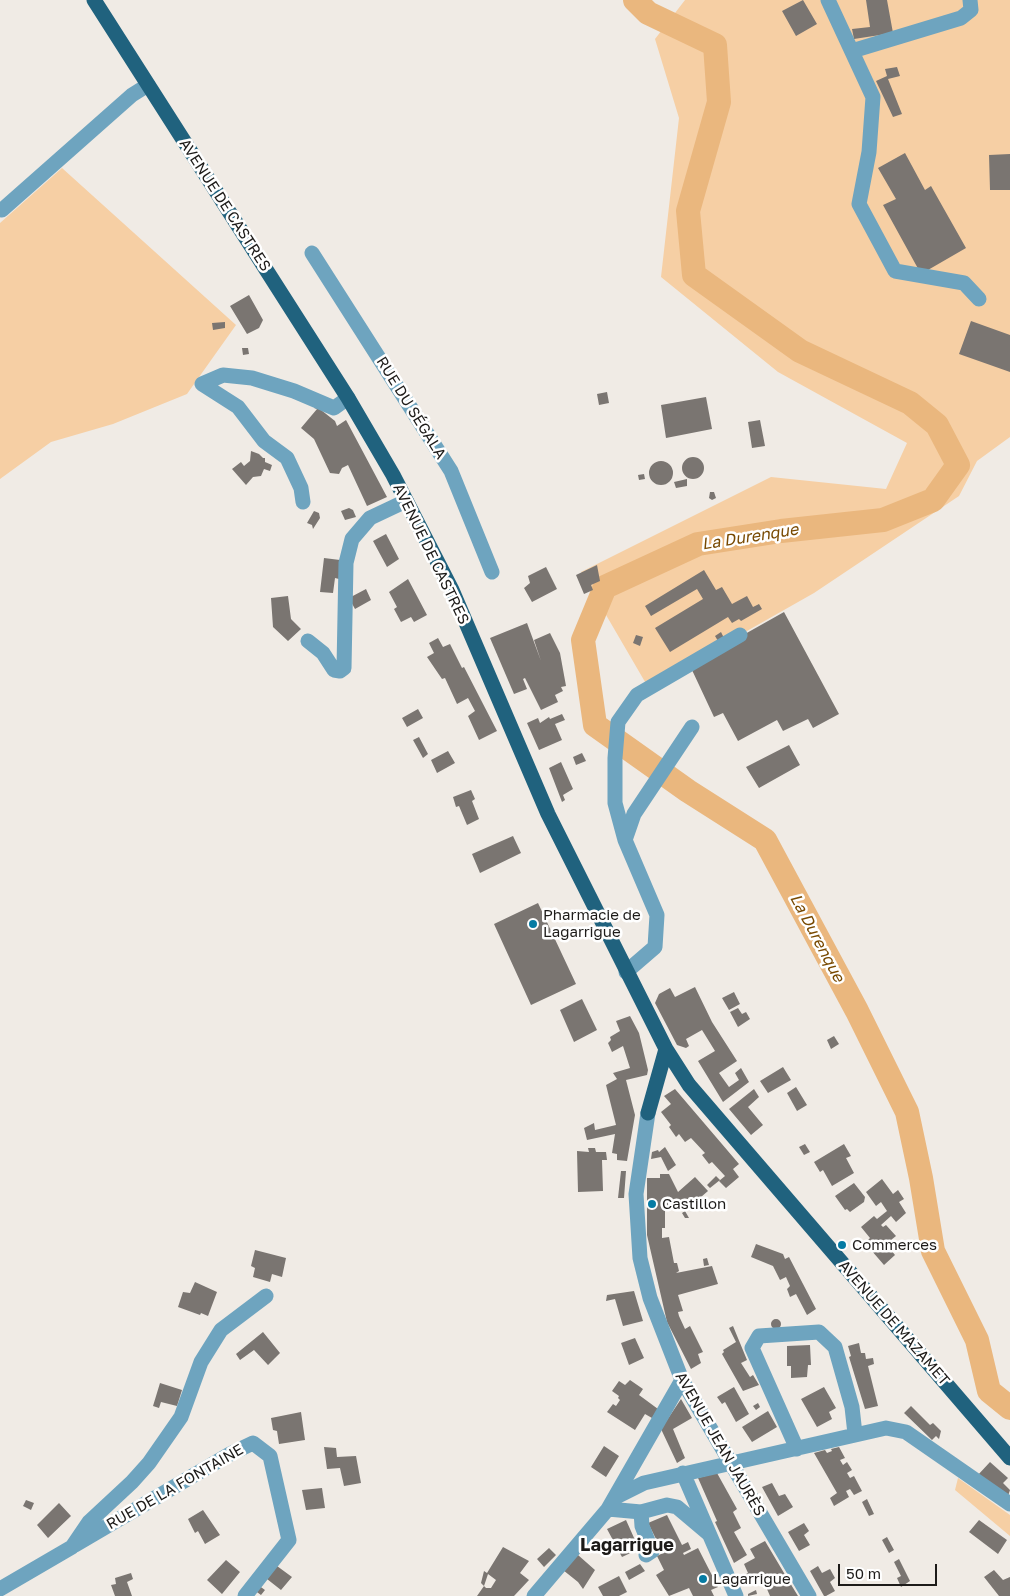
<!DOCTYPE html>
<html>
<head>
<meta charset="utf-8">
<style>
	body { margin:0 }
	#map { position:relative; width:1010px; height:1596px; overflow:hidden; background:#f0ebe5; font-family:"Golos Text",sans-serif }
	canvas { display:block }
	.scale { position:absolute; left:838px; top:1564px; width:99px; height:22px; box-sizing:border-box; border:2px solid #1d1b19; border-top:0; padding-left:6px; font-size:15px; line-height:18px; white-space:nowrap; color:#1d1b19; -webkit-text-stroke:4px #fff; paint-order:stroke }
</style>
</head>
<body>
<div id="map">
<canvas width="1010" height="1596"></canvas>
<div class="scale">50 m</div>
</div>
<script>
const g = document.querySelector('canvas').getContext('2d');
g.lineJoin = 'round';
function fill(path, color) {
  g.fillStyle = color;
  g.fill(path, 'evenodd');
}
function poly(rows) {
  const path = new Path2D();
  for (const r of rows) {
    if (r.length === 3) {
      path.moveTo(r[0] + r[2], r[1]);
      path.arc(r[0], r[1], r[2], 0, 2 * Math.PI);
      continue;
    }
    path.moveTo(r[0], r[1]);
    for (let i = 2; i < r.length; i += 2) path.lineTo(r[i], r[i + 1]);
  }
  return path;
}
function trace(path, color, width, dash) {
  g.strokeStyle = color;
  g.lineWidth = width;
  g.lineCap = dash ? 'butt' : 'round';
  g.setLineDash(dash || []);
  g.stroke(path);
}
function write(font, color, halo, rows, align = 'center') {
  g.font = font + ' "Golos Text",sans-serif';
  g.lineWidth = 5;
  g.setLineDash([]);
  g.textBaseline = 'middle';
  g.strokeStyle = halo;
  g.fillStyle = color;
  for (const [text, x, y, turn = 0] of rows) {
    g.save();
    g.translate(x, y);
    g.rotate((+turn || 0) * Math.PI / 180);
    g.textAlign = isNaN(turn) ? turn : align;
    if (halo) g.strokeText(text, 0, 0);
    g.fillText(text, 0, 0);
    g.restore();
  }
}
fill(poly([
	[685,0,1010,0,1010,437,977,461,959,496,814,593,648,687,581,572,771,477,886,489,907,443,778,372,661,277,679,118,655,39],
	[62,168,236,325,187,394,113,424,51,442,0,479,0,223],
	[958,1478,1010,1515,1010,1536,955,1490]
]), '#f6cfa4');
trace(poly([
	[635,0,648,13,715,45,719,102,688,211,694,275,800,351,910,403,937,425,958,465,933,500,883,520,781,531,698,544,605,587,583,640,595,725,688,791,765,840,857,1011,907,1112,921,1178,933,1251,977,1340,989,1391,1010,1408]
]), '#eab77e', 24);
fill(poly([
	[803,0,817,24,796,36,782,11],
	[866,0,887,0,893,33,854,39,852,29,870,27],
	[897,67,900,76,888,79,902,114,893,117,876,81,887,76,885,69],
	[905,153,925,190,931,186,966,248,921,274,883,205,896,199,878,168],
	[1010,154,1010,190,990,190,989,155],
	[249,295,263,320,259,328,247,334,230,306],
	[971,321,1010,335,1010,372,959,354],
	[225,322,225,328,213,330,212,323],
	[242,348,248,348,249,354,243,355],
	[607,392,609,403,599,405,597,394],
	[706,397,712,429,666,438,661,405],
	[316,406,335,421,337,426,346,420,387,497,367,506,348,465,342,468,339,474,330,473,314,439,301,428,317,409,314,408],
	[760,420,765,446,752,448,748,422],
	[251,451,259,454,263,458,265,458,265,462,272,465,270,471,264,469,261,476,253,477,246,485,232,469,241,462,244,466,250,461],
	[693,468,11],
	[661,473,12],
	[644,474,645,479,639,480,638,475],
	[687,479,687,486,676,488,674,482],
	[710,492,714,492,716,498,712,500,709,498],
	[349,508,353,510,356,517,345,520,341,511],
	[314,511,319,513,320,518,313,529,312,525,307,523],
	[386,534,399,559,387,567,373,541],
	[324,558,340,560,339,579,335,578,333,593,320,592],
	[597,565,600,581,591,585,593,590,584,594,576,575],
	[546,567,557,589,532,602,524,588,530,583,528,576],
	[704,570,716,590,722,587,732,604,747,596,753,607,759,604,762,609,741,621,739,619,732,623,728,617,670,652,655,628,703,599,697,589,651,616,645,606],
	[408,579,427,615,414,622,411,617,401,622,394,609,397,607,389,592],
	[366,589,371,600,355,609,349,598],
	[288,596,291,619,301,629,288,641,273,627,271,598],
	[784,612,839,714,813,728,808,719,783,731,777,720,738,741,723,713,714,717,692,670,729,643],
	[527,623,541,661,534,640,550,633,560,653,566,686,561,687,563,691,555,695,558,702,541,710,525,678,523,679,527,689,514,694,490,638],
	[721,632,724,638,718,641,715,636],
	[636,635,643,637,640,646,633,643],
	[438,638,443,647,450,644,462,668,464,667,497,731,479,740,468,716,475,711,468,698,457,704,445,678,442,679,427,657,434,653,429,643],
	[418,709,423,718,407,727,402,718],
	[562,714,565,720,555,724,562,740,539,750,527,723,538,718,540,723,549,717,550,719],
	[419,737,428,754,423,758,413,740],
	[789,745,800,765,759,788,746,767],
	[448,751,455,763,437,773,431,760],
	[582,753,586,761,576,765,573,757],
	[561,762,573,789,563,795,565,800,562,802,549,768],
	[471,790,475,799,472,801,479,819,467,825,459,806,456,807,453,797],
	[513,836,521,853,480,873,472,854],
	[538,903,576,984,531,1005,494,924],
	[695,987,712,1022,737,1061,719,1073,729,1087,739,1080,735,1073,741,1068,749,1082,723,1102,698,1061,715,1051,702,1030,686,1039,689,1046,686,1048,677,1045,655,1003,659,994,670,988,675,997],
	[734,992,740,1004,729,1010,722,998],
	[582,999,597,1030,574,1042,560,1010],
	[738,1008,742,1014,746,1012,750,1019,738,1027,730,1012],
	[630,1016,639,1033,648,1070,647,1075,626,1080,635,1115,627,1161,617,1160,617,1154,612,1153,615,1134,587,1140,584,1128,594,1123,595,1130,616,1125,606,1085,617,1079,613,1073,630,1068,623,1046,612,1052,608,1043,611,1040,610,1037,620,1031,616,1021],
	[834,1036,839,1044,831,1049,827,1040],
	[783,1067,791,1080,768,1093,760,1081],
	[796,1087,807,1105,797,1111,787,1093],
	[675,1089,739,1164,733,1169,739,1177,726,1188,719,1181,725,1176,712,1162,709,1164,702,1155,705,1153,691,1138,685,1142,679,1134,676,1137,669,1127,671,1125,661,1112,671,1104,664,1096],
	[754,1089,759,1097,748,1107,763,1125,751,1135,729,1109],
	[805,1144,810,1152,804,1155,799,1147],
	[844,1144,851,1156,846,1158,854,1173,832,1186,823,1170,820,1172,814,1162],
	[665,1147,676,1165,668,1171,661,1157,651,1159,652,1152,658,1150,659,1152],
	[588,1148,595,1148,596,1152,606,1152,607,1160,602,1160,603,1191,578,1192,577,1151,589,1152],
	[621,1171,626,1171,624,1198,618,1198],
	[660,1174,669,1174,678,1192,695,1177,708,1191,694,1203,671,1203,670,1210,665,1211,665,1228,662,1228,662,1238,669,1237,674,1263,677,1263,679,1271,676,1273,712,1266,718,1284,678,1295,683,1311,678,1312,679,1316,685,1329,690,1326,703,1352,698,1354,701,1363,691,1369,667,1322,647,1235,647,1178,660,1178],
	[716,1176,720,1180,710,1188,707,1185],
	[882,1179,893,1194,898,1190,904,1199,899,1202,906,1213,896,1222,891,1216,881,1225,883,1227,886,1225,896,1236,886,1244,895,1255,884,1265,865,1243,870,1238,861,1227,874,1216,877,1219,887,1211,881,1202,876,1206,866,1192],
	[854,1183,865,1197,864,1202,850,1212,847,1209,845,1210,835,1196],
	[685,1211,689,1218,685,1218,682,1213],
	[756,1244,783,1254,785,1259,789,1257,816,1309,807,1315,796,1294,790,1297,787,1289,790,1286,786,1277,780,1280,773,1266,751,1257],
	[255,1250,286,1258,282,1277,272,1274,270,1282,253,1277,255,1268,251,1266],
	[707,1258,709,1265,704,1266,703,1259],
	[195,1282,217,1292,208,1316,201,1313,200,1315,178,1307,183,1292,190,1293],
	[634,1291,643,1321,623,1326,615,1299,606,1301,607,1295],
	[776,1324,5],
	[733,1326,747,1360,741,1363,750,1377,753,1375,759,1385,743,1391,722,1354,724,1352,723,1350,736,1342,729,1328],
	[263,1332,280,1353,268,1365,254,1350,240,1360,236,1354],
	[635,1338,644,1358,629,1365,621,1343],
	[859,1343,861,1353,865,1353,866,1359,873,1358,874,1364,868,1366,878,1406,865,1409,849,1357,851,1356,848,1346],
	[810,1345,811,1365,808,1365,807,1377,791,1378,791,1366,787,1366,787,1346],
	[630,1380,643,1389,639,1395,658,1409,652,1418,645,1414,635,1430,607,1412,613,1404,616,1406,620,1400,618,1398,619,1396,612,1391,619,1381,625,1385],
	[160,1383,182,1390,177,1406,161,1402,159,1408,153,1406],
	[734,1387,749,1414,736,1422,725,1402,722,1404,717,1397],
	[824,1387,836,1408,829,1412,832,1419,817,1427,801,1399],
	[681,1399,692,1418,673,1429,685,1458,677,1463,661,1429],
	[758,1403,760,1407,756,1410,753,1406],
	[911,1406,930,1425,933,1423,941,1431,939,1439,936,1436,932,1440,904,1413],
	[768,1411,777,1427,752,1442,742,1427],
	[301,1412,305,1440,279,1444,277,1431,273,1430,271,1418],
	[604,1446,619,1456,606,1477,591,1467],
	[324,1447,336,1448,337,1457,356,1456,361,1483,344,1486,340,1468,327,1469],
	[839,1447,845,1458,840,1460,843,1465,847,1462,852,1470,847,1473,850,1478,854,1476,862,1491,854,1495,850,1489,846,1491,849,1497,834,1506,830,1498,837,1493,814,1453,825,1450,827,1453,832,1451,831,1449],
	[990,1462,1008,1478,1003,1483,1010,1490,1008,1496,977,1476],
	[717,1473,737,1509,733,1512,741,1528,734,1532,747,1555,734,1563,715,1522,717,1521,698,1478],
	[772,1483,779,1496,785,1494,793,1507,778,1516,762,1487],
	[322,1488,325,1508,306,1510,302,1490],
	[867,1499,874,1514,869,1516,862,1502],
	[26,1500,34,1503,31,1510,23,1506],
	[59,1503,71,1516,48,1538,37,1525],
	[203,1510,220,1535,205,1544,198,1531,195,1533,188,1519],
	[667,1515,682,1545,688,1542,691,1549,683,1553,684,1555,698,1548,718,1587,711,1590,714,1596,693,1596,689,1588,669,1596,656,1575,664,1570,657,1556,663,1553,648,1523],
	[626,1520,639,1549,622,1557,607,1529],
	[979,1520,1007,1540,998,1554,969,1532],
	[804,1523,809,1531,804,1535,810,1545,799,1551,788,1532],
	[887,1537,894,1550,889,1553,882,1540],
	[765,1541,787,1578,798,1596,770,1596,767,1589,771,1586,763,1573,744,1583,741,1577,748,1573,744,1564,755,1558,750,1549],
	[503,1547,529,1561,520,1573,529,1580,514,1596,477,1596,484,1586,481,1583,484,1571,487,1573],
	[488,1574,496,1580,491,1588,486,1588,484,1586],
	[549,1548,556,1555,544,1567,537,1559],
	[578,1555,595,1570,583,1589,578,1582,563,1570],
	[899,1559,910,1581,901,1587,897,1578,901,1576,894,1562],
	[226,1560,240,1572,222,1594,207,1580],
	[640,1564,645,1571,629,1580,625,1572],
	[277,1566,292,1577,281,1590,267,1579],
	[818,1566,822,1573,830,1569,835,1578,830,1582,835,1591,826,1596,824,1596,810,1571],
	[994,1570,1003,1580,1010,1577,1010,1596,999,1596,984,1577],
	[131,1573,133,1579,127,1582,132,1596,115,1596,111,1585,116,1584,115,1578],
	[619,1576,627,1592,619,1596,603,1596,598,1587],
	[258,1585,265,1590,261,1595,254,1590],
	[756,1590,757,1594,748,1596,748,1594]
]), '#7a7571');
trace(poly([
	[828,0,873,97,869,152,859,204,895,271,964,283,979,299],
	[852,51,961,18,971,10,970,0],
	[2,210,132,95,148,85],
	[312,253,451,471,492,572],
	[303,502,301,488,287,458,264,441,238,407,202,384,223,375,252,378,294,391,334,408,348,398],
	[308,641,323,653,334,670,340,671,344,668,346,563,352,539,370,518,406,501],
	[625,840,615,803,615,758,618,722,637,695,740,635],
	[626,972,655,947,657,915,625,840,634,814,692,727],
	[648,1113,636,1194,640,1258,650,1298,682,1380,809,1596],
	[797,1449,752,1348,759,1336,819,1332,835,1347,852,1407,855,1434],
	[683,1473,736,1596],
	[616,1497,644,1483,886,1428,906,1432,1010,1504],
	[608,1509,641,1512,667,1505,677,1507,709,1534],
	[641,1512,642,1526,652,1551,646,1555],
	[75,1545,230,1454,253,1443,270,1456,289,1540,245,1596],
	[0,1589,72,1547,89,1522,132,1482,149,1463,181,1417,201,1362,221,1330,266,1296],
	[534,1596,608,1509,682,1380]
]), '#6ea4bf', 15);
trace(poly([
	[94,0,348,398,393,475,452,590,548,814,666,1049,689,1085,1010,1458],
	[648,1113,666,1049]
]), '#20627e', 15);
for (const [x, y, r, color] of [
	[533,924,5,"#067ba3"],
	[652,1204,5,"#067ba3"],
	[842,1245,5,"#067ba3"],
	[703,1579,5,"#067ba3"]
]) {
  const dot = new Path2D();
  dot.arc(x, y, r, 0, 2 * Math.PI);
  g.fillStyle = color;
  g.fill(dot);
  trace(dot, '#fff', 2);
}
write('15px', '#1d1b19', '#fff', [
	["AVENUE DE CASTRES",225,205,57],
	["RUE DU SÉGALA",411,408,58],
	["AVENUE DE CASTRES",431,554,64],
	["AVENUE DE MAZAMET",894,1323,49],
	["AVENUE JEAN JAURÈS",720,1444,60],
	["RUE DE LA FONTAINE",175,1487,-30]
]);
write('15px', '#1d1b19', '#fff', [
	["Pharmacie de",543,915],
	["Lagarrigue",543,932],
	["Castillon",662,1204],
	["Commerces",852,1245],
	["Lagarrigue",713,1579]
], 'left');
write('italic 16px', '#784900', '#fff', [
	["La Durenque",750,537,-9],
	["La Durenque",817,938,62]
]);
write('bold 18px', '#1d1b19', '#fff', [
	["Lagarrigue",627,1545]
]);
</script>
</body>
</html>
